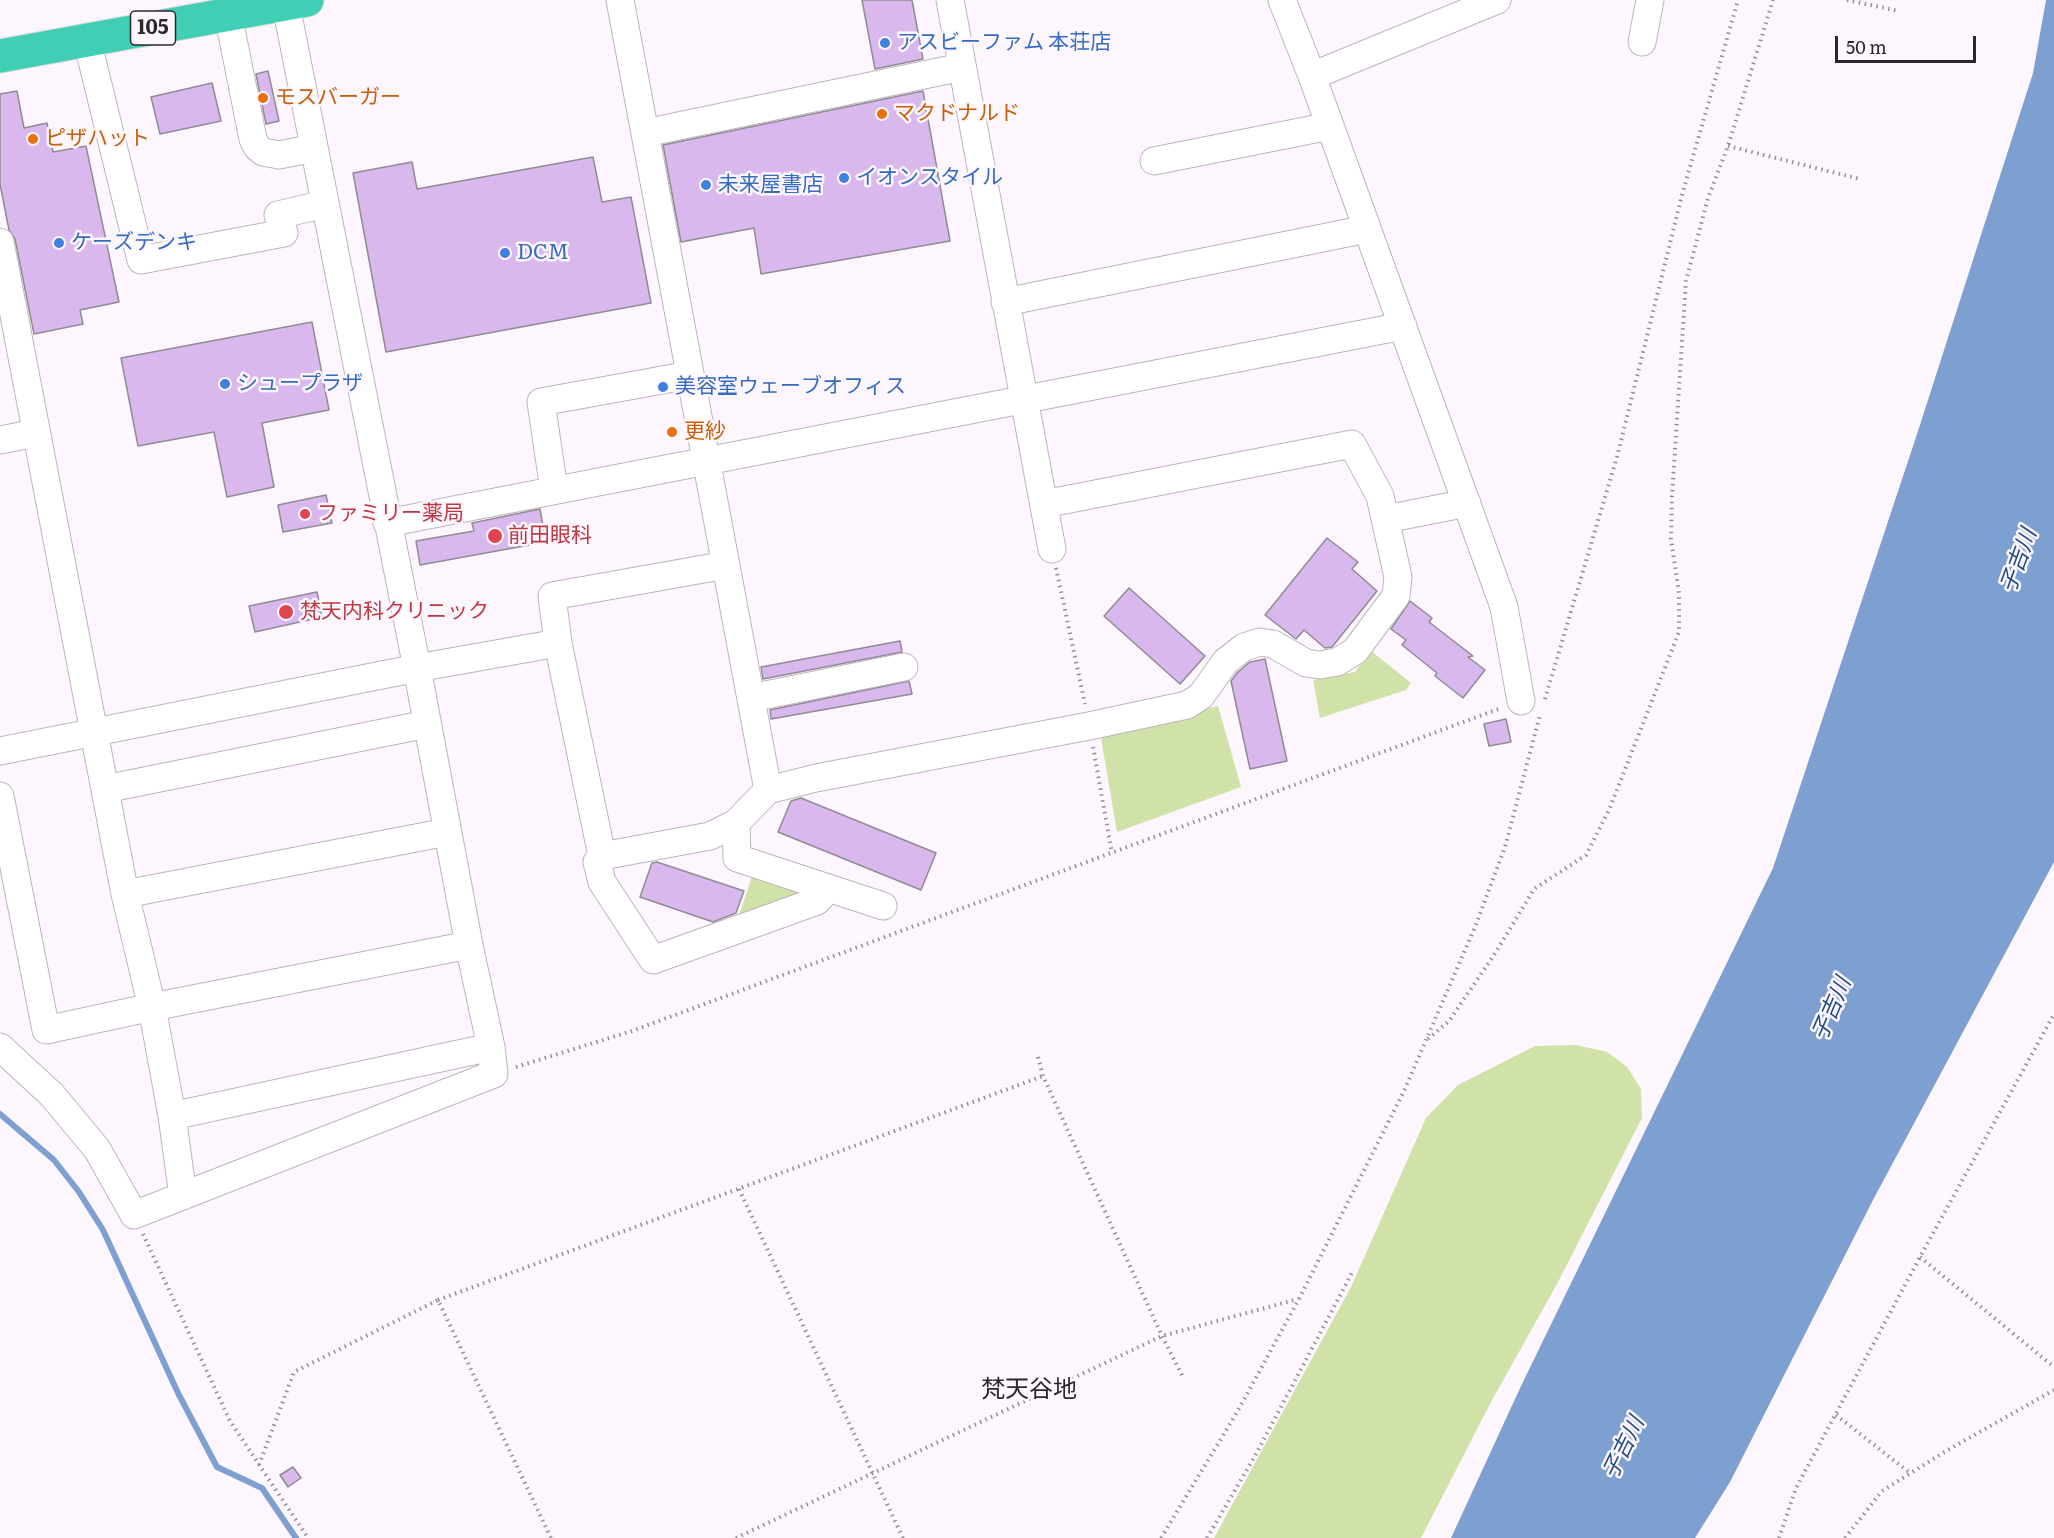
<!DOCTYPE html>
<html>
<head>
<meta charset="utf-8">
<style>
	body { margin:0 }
	#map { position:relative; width:2054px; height:1538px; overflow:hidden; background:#fef6fe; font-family:Literata,serif }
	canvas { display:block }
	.scale { position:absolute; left:1835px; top:36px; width:141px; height:27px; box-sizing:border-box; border:3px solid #2b282b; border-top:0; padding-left:8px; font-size:18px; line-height:21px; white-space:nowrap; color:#2b282b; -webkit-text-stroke:4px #fef6fe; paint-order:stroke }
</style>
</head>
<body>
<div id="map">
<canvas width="2054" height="1538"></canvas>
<div class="scale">50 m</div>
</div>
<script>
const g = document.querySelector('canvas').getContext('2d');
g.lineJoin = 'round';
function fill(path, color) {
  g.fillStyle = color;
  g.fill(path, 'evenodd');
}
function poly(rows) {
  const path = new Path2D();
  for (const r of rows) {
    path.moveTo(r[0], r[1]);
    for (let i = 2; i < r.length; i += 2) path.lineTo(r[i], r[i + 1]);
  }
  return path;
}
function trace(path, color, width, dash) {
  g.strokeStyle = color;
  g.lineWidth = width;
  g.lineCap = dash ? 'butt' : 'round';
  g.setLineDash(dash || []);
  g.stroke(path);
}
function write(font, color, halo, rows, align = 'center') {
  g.font = font + ' Literata,"Noto Sans JP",serif';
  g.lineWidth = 5;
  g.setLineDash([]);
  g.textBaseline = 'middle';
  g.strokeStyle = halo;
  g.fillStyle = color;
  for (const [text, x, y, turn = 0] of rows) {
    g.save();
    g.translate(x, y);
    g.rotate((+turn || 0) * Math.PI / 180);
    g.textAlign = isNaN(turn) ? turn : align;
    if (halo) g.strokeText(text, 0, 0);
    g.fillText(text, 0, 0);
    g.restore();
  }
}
fill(poly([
	[1370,650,1411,683,1406,690,1320,718,1313,680,1355,672],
	[1218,706,1241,787,1117,832,1100,732],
	[753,873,816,898,736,925],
	[1576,1045,1607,1052,1627,1067,1641,1089,1642,1118,1557,1284,1491,1402,1421,1538,1214,1538,1351,1287,1426,1118,1458,1085,1535,1046]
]), '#d0e2a7');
fill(poly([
	[2046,0,2054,0,2054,862,1873,1200,1730,1482,1695,1538,1451,1538,1521,1386,1773,868,1919,428,2033,73]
]), '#7ea0d0');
trace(poly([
	[0,1114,54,1160,79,1192,103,1230,178,1393,217,1467,262,1488,296,1538]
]), '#7ea0d0', 6);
const building = poly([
	[862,0,912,0,923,59,875,69,862,0],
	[268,71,279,121,266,124,256,74,268,71],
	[212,83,221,121,160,134,151,97,212,83],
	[17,91,24,128,47,123,53,152,86,146,119,302,80,310,83,324,34,334,15,239,9,230,0,184,0,94,17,91],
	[923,91,950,241,761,274,754,228,681,242,663,145,923,91],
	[593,157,602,202,631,197,651,303,386,352,353,173,412,162,417,189,593,157],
	[312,322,329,410,262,423,274,487,227,497,214,432,138,446,121,358,312,322],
	[326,495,332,523,283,532,278,505,326,495],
	[540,509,546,542,420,565,416,541,474,531,472,523,540,509],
	[1327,538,1358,562,1352,569,1377,591,1332,647,1325,648,1304,630,1296,639,1265,615,1327,538],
	[1129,588,1205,656,1180,684,1104,616,1129,588],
	[317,592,322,617,255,632,249,606,317,592],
	[1410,601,1432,618,1429,622,1473,656,1468,657,1485,670,1463,698,1435,676,1437,673,1402,645,1406,640,1391,629,1410,601],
	[900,641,902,652,763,679,761,667,900,641],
	[1265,659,1287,761,1250,769,1231,681,1237,673,1250,662,1265,659],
	[909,681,912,694,771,719,770,710,909,681],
	[1506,719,1511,742,1489,746,1484,724,1506,719],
	[801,798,936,853,921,890,778,832,791,801,801,798],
	[657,862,744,891,736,913,713,922,640,897,652,863,657,862],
	[293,1467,301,1478,288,1487,280,1475,293,1467]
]);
fill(building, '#d9b9ed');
trace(building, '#908b93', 1.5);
const minor = poly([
	[285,0,417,668,558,643],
	[620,0,768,790],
	[950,0,1052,549],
	[1282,0,1312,76,1504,607,1521,701],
	[228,14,253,139,257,147,263,152,279,155,314,148],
	[87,40,141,260,284,233,278,215,325,204],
	[1642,42,1650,0],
	[1312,76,1497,0],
	[645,133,962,67],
	[1154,161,1330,126],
	[0,242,125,894,152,1007,172,1116,183,1196],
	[1005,302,1367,229],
	[0,440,36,433],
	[554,490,541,402,690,375],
	[1386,519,1467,503],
	[387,523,1403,326],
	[726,565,552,596,558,643,602,856,597,862,602,882,653,960,817,901,828,889],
	[751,698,904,667],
	[0,751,417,668,469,945,491,1047,494,1074,134,1215,97,1149,52,1095,0,1047],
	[105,789,427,724],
	[0,796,46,1030,152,1007,469,945],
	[736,823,737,858,883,906],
	[602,856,710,836,736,823,768,790,816,778,1089,726,1187,705,1201,696,1225,662,1244,647,1260,642,1273,644,1306,663,1320,665,1337,662,1355,651,1396,596,1398,577,1380,496,1352,444,1044,504],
	[125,894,447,832],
	[172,1116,491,1047]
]);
const highway = poly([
	[0,56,307,0]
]);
trace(minor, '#bdb5bd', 29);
trace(highway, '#d9d8d9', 35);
trace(poly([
	[1847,0,1899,11],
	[1728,146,1860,179],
	[1056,568,1085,704],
	[1545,699,1617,457,1682,195,1738,0],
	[1093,747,1112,853],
	[1428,1039,1449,1021,1496,952,1534,889,1586,855,1609,810,1679,632,1679,593,1671,539,1672,496,1686,281,1708,198,1728,146,1773,0],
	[1038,1057,1043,1076,1162,1336,1183,1377],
	[516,1067,632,1031,1501,708],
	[739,1189,903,1538],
	[143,1234,230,1421,308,1538],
	[1920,1257,2054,1367],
	[438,1300,1043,1076],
	[1836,1415,1910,1473],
	[259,1465,294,1372,438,1300,551,1538],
	[736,1538,1162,1336,1298,1299],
	[1161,1538,1236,1414,1299,1299,1404,1091,1475,927,1505,847,1540,715],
	[1207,1538,1255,1456,1353,1271],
	[1779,1538,1796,1488,1920,1257,2054,1014],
	[1845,1538,1882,1491,1946,1451,2054,1390]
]), '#948e94', 4, [1.5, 4.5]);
trace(minor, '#fff', 27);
trace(highway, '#40cfb4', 33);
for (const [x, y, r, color] of [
	[885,43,6,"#3f7fe0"],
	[263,98,6,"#e8710a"],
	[882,114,6,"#e8710a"],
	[33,139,6,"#e8710a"],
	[844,178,6,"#3f7fe0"],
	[706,185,6,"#3f7fe0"],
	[59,243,6,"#3f7fe0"],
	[505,253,6,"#3f7fe0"],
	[225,384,6,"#3f7fe0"],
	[663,387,6,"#3f7fe0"],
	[672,432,6,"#e8710a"],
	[305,514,6,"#e0444e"],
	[495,536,8,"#e0444e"],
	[286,612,8,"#e0444e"]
]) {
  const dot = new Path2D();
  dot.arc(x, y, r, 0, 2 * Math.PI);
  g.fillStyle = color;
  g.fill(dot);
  trace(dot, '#fef6fe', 2);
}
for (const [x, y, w] of [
	[153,28,45]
]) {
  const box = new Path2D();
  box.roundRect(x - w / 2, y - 17, w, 34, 4.5);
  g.fillStyle = '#fef6fe';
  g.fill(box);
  trace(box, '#2b282b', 1.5);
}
write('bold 20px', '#2b282b', null, [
	["105",153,28]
]);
write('21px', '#366cbe', '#fef6fe', [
	["アスビーファム 本荘店",897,43],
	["イオンスタイル",856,178],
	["未来屋書店",718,185],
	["ケーズデンキ",71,243],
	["DCM",517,253],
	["シュープラザ",237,384],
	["美容室ウェーブオフィス",675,387]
], 'left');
write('21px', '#c56008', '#fef6fe', [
	["モスバーガー",275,98],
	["マクドナルド",894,114],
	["ピザハット",45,139],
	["更紗",684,432]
], 'left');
write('21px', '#be3a42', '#fef6fe', [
	["ファミリー薬局",317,514],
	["前田眼科",508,536],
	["梵天内科クリニック",300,612]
], 'left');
write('italic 22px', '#1d4b85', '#fef6fe', [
	["子吉川",2019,561,-70],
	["子吉川",1832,1009,-67],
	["子吉川",1624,1448,-64]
]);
write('24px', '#2b282b', '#fef6fe', [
	["梵天谷地",1029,1390]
]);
</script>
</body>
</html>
